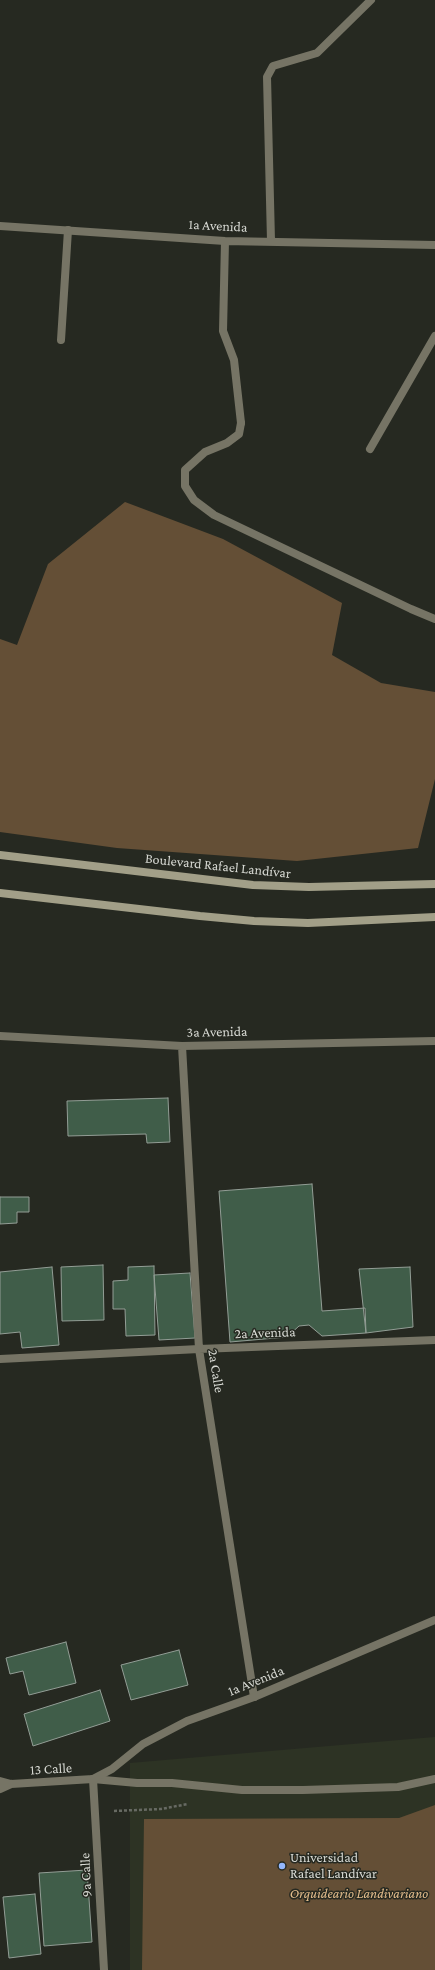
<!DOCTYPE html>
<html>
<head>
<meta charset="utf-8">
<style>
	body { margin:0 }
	canvas { display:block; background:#262921 }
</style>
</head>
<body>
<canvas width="435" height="1970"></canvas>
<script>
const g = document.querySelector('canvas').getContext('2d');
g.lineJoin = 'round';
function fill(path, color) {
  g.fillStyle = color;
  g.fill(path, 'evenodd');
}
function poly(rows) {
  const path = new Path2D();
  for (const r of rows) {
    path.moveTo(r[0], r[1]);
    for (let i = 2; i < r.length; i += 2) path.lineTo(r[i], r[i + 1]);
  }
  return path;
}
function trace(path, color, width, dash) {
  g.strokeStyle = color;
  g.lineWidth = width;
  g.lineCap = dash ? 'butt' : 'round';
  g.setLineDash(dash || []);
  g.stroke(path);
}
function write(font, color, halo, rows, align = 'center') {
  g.font = font + ' "Crimson Pro",serif';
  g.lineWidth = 3;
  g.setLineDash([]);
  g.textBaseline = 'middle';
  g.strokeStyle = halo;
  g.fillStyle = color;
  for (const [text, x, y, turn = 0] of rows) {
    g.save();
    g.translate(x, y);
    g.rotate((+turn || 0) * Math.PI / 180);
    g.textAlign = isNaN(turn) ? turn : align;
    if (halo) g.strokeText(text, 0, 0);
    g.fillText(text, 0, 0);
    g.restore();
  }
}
fill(poly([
	[435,1737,435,1970,130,1970,130,1763]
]), '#2d3324');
fill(poly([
	[125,502,223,539,342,603,332,655,381,683,435,692,435,779,418,848,297,861,117,848,0,832,0,639,17,645,48,564],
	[435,1805,435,1970,142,1970,144,1819,399,1818]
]), '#644f36');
const building = poly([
	[168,1098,170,1142,147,1143,146,1134,68,1136,67,1101,168,1098],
	[312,1184,322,1311,365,1308,366,1333,322,1336,309,1325,299,1326,287,1337,230,1342,219,1191,312,1184],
	[0,1197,29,1197,29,1212,17,1212,17,1223,0,1224,0,1197],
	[103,1265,104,1320,62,1321,61,1267,103,1265],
	[154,1266,155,1335,126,1336,125,1309,113,1309,113,1281,128,1280,128,1267,154,1266],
	[52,1267,59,1345,22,1348,20,1332,0,1334,0,1272,52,1267],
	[410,1267,413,1327,366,1333,359,1269,410,1267],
	[190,1273,195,1338,159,1340,154,1275,190,1273],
	[66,1642,76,1683,29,1695,23,1671,10,1674,6,1658,66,1642],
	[179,1650,188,1685,131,1700,121,1665,179,1650],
	[100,1690,110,1721,33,1746,24,1714,100,1690],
	[87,1870,92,1942,44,1946,39,1873,87,1870],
	[35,1894,41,1954,9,1958,3,1897,35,1894]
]);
fill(building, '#405d49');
trace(building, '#929d95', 1);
trace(poly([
	[114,1811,161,1809,188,1804]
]), '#676a63', 2.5, [3, 2]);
trace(poly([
	[61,340,68,230],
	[241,423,239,434,227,443,205,452,185,470,185,486,194,500,214,515,411,609,435,619],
	[93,1779,137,1783,172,1783,242,1790,303,1790,398,1787,435,1779]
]), '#767465', 8);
trace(poly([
	[182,1046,435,1041]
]), '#767465', 8);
trace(poly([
	[0,226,225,241,435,245],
	[225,241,223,331,234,360,241,423],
	[271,241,267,77,273,66,317,53,371,0],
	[370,449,435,336],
	[0,1036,182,1046,199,1349,254,1697],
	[0,1359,199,1349,435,1340],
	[93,1779,104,1970]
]), '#767465', 8);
trace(poly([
	[0,1781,11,1784,93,1779,112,1769,143,1744,187,1721,254,1697,435,1620],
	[0,1789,11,1784]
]), '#767465', 8);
trace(poly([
	[0,855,253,885,309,887,435,884],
	[0,893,200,916,254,921,308,923,435,917]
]), '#a29f88', 8);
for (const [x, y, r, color] of [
	[282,1866,4,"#94b7fd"]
]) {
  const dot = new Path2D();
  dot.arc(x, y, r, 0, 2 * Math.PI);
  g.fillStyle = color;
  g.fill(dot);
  trace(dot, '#262921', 1.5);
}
write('14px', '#d7d9d3', '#262921', [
	["1a Avenida",218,226,3],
	["Boulevard Rafael Landívar",218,866,6],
	["3a Avenida",217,1032,-1],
	["2a Avenida",265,1333,-2],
	["2a Calle",216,1371,81],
	["1a Avenida",256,1681,-22],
	["13 Calle",51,1769,-3],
	["9a Calle",86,1875,-93]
]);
write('14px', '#d7d9d3', '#262921', [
	["Universidad",290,1858],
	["Rafael Landívar",290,1874]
], 'left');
write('italic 14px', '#e3bc8b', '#262921', [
	["Orquideario Landivariano",359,1894]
]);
</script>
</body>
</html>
